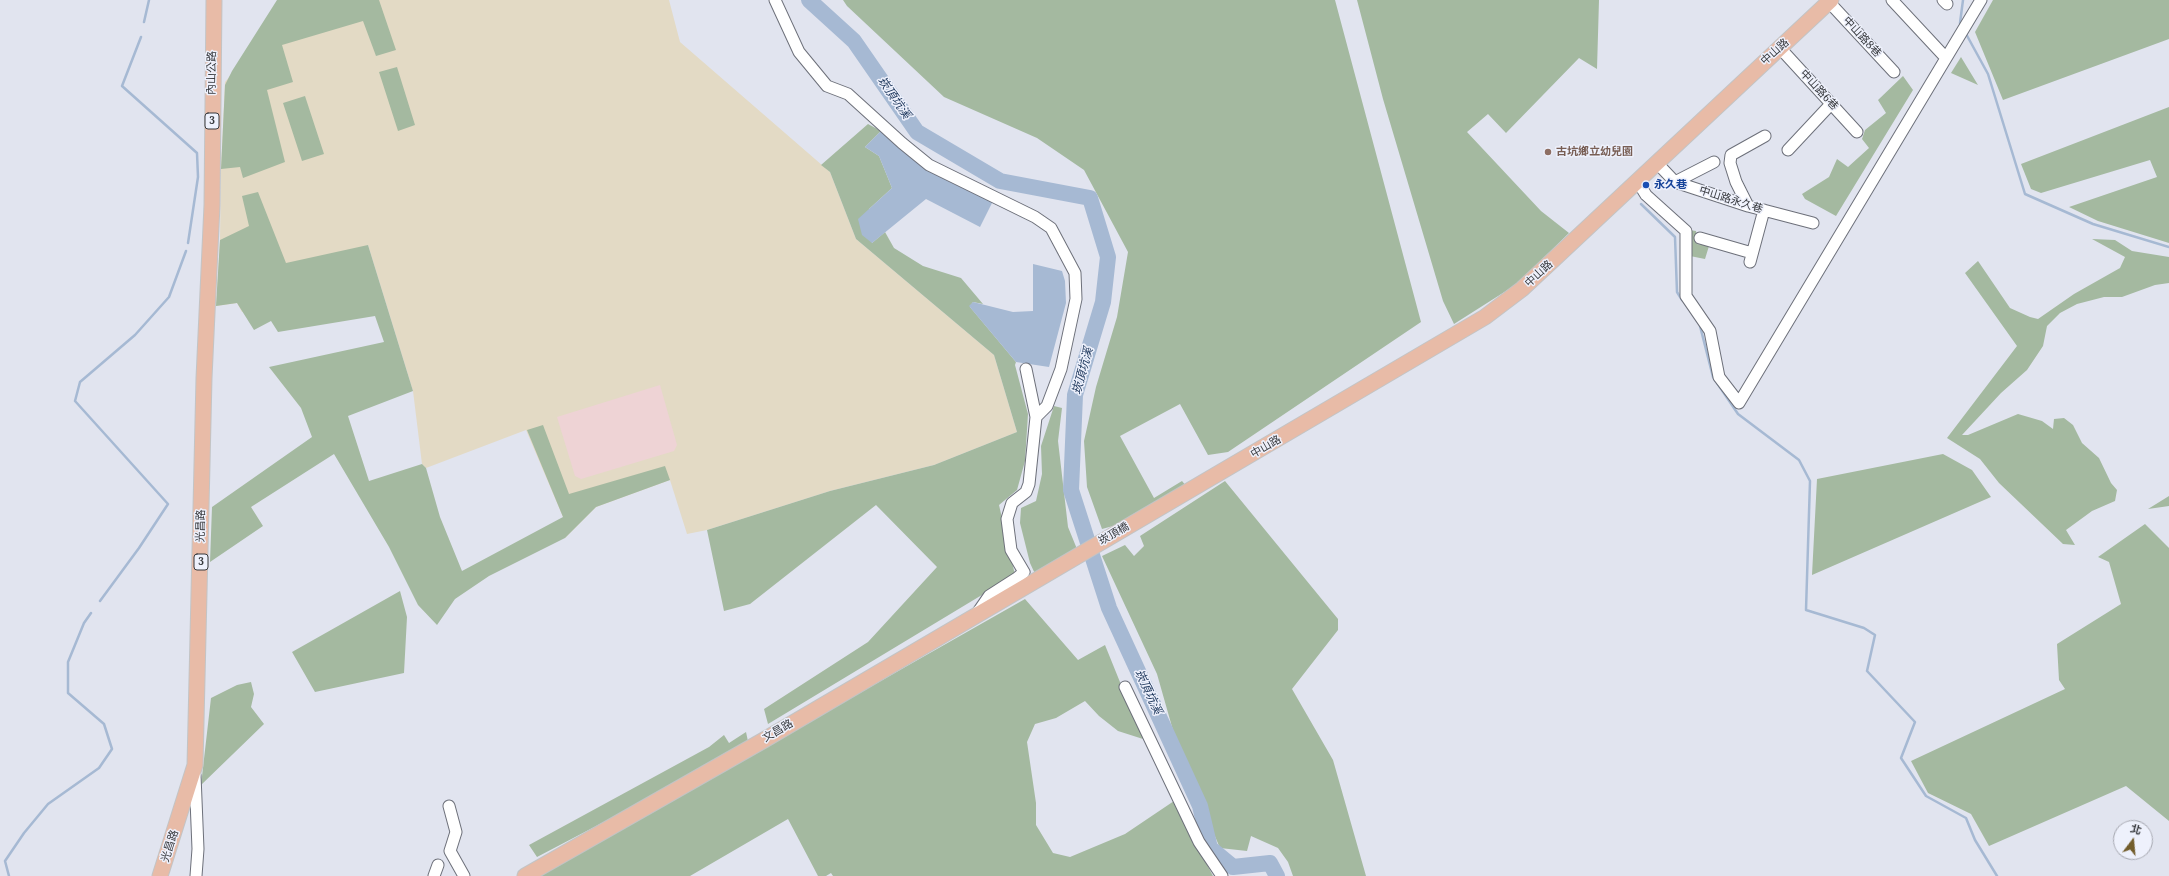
<!DOCTYPE html>
<html>
<head>
<meta charset="utf-8">
<style>
	body { margin:0 }
	#map { position:relative; width:2169px; height:876px; overflow:hidden; background:#e1e4ef; font-family:"Noto Serif","Noto Sans TC",serif }
	canvas { display:block }
	.north { position:absolute; left:2113px; top:820px; width:40px; height:40px; box-sizing:border-box; background:#eef1fc; border:1px solid #a5a7b0; border-radius:50%; rotate:16deg; font-size:11px; font-weight:700; line-height:16px; text-align:center; color:#37393d }
	.north::after { content:''; display:block; margin:auto; width:14px; height:18px; background:#725d2c; clip-path:polygon(50% 0,100% 100%,50% 72%,0 100%) }
</style>
</head>
<body>
<div id="map">
<canvas width="2169" height="876"></canvas>
<div class="north">北</div>
</div>
<script>
const g = document.querySelector('canvas').getContext('2d');
g.lineJoin = 'round';
function fill(path, color) {
  g.fillStyle = color;
  g.fill(path, 'evenodd');
}
function poly(rows) {
  const path = new Path2D();
  for (const r of rows) {
    path.moveTo(r[0], r[1]);
    for (let i = 2; i < r.length; i += 2) path.lineTo(r[i], r[i + 1]);
  }
  return path;
}
function trace(path, color, width, dash) {
  g.strokeStyle = color;
  g.lineWidth = width;
  g.lineCap = dash ? 'butt' : 'round';
  g.setLineDash(dash || []);
  g.stroke(path);
}
function write(font, color, halo, rows, align = 'center') {
  g.font = font + ' "Noto Serif","Noto Sans TC",serif';
  g.lineWidth = 3;
  g.setLineDash([]);
  g.textBaseline = 'middle';
  g.strokeStyle = halo;
  g.fillStyle = color;
  for (const [text, x, y, turn = 0] of rows) {
    g.save();
    g.translate(x, y);
    g.rotate((+turn || 0) * Math.PI / 180);
    g.textAlign = isNaN(turn) ? turn : align;
    if (halo) g.strokeText(text, 0, 0);
    g.fillText(text, 0, 0);
    g.restore();
  }
}
fill(poly([
	[293,0,669,0,680,42,830,172,856,239,994,355,1017,432,934,465,830,491,707,530,687,534,670,480,596,507,565,538,563,517,526,430,426,468,422,464,413,391,368,245,242,312,237,303,216,306,220,240,221,169,225,82]
]), '#e3dac5');
fill(poly([
	[660,385,677,445,674,451,581,479,575,476,557,417]
]), '#eed3d5');
fill(poly([
	[277,0,379,0,396,50,376,56,363,21,282,45,293,82,267,90,285,162,243,178,240,167,221,169,225,85,232,71],
	[843,0,1335,0,1421,322,1228,452,1208,455,1180,404,1120,436,1154,498,1182,481,1187,487,1124,523,1102,529,1087,487,1084,441,1096,387,1117,317,1128,252,1084,170,1037,138,944,97,847,6],
	[1357,0,1599,0,1597,69,1579,58,1506,133,1488,114,1467,132,1541,211,1569,233,1517,284,1454,324,1443,301,1383,99],
	[1993,0,2169,0,2169,39,2003,100,1975,32],
	[1961,57,1978,85,1951,73],
	[397,67,415,125,398,131,379,72],
	[1903,76,1913,90,1836,216,1805,199,1802,194,1829,177,1837,159,1848,167,1869,148,1862,139,1865,130,1886,113,1878,100],
	[305,96,324,154,302,161,283,103],
	[2169,107,2169,243,2098,221,2069,207,2157,177,2150,160,2041,193,2031,189,2021,164],
	[868,124,881,131,865,147,879,156,892,188,869,209,872,243,885,232,894,248,923,266,961,278,983,304,973,302,970,307,1016,362,1015,365,1028,414,1025,461,1017,490,999,505,1015,575,768,724,764,709,868,642,937,567,876,505,750,604,724,611,707,530,830,491,934,465,1017,432,994,355,856,239,830,172,821,165],
	[258,192,286,263,368,245,413,391,348,416,369,481,422,464,426,468,440,517,462,571,563,517,527,430,543,425,569,494,665,466,670,480,596,507,565,538,489,576,455,599,437,625,418,605,389,547,334,454,251,507,263,526,210,562,212,507,312,437,301,408,269,367,384,342,375,316,278,332,271,321,254,330,237,303,216,306,220,240,249,226,242,196],
	[1689,230,1696,231,1697,244,1709,246,1705,259,1690,256],
	[2092,239,2115,240,2132,251,2169,257,2169,283,2155,285,2122,297,2104,297,2077,304,2060,313,2047,326,2043,346,2027,370,2001,393,1962,435,1968,435,2018,414,2042,421,2053,429,2054,419,2064,418,2073,425,2082,443,2099,458,2111,483,2117,490,2115,501,2092,511,2066,530,2075,545,2063,544,1999,483,1980,459,1947,438,2017,346,1965,273,1978,261,2010,308,2030,317,2038,319,2074,294,2120,268,2125,257],
	[1054,406,1062,408,1058,441,1068,527,1077,549,1036,576,1030,563,1020,523,1021,508,1036,501,1042,474,1041,446],
	[1943,454,1972,470,1991,497,1812,575,1817,479],
	[1225,481,1338,619,1338,630,1292,689,1333,760,1366,876,1293,876,1288,862,1278,848,1251,836,1247,851,1220,848,1180,755,1157,674,1102,556,1125,545,1134,556,1144,546,1140,536],
	[2169,496,2169,506,2148,509],
	[2145,524,2169,548,2169,821,2126,786,1989,846,1971,814,1928,793,1911,761,2065,689,2059,680,2057,644,2121,604,2109,562,2098,557],
	[400,591,407,617,404,673,315,692,292,652],
	[1025,599,1078,660,1105,645,1143,739,1118,731,1099,716,1085,701,1056,718,1035,724,1027,742,1036,803,1036,825,1053,853,1070,857,1125,834,1174,801,1213,876,833,876,831,873,826,876,818,876,788,819,690,876,537,876],
	[251,682,254,694,251,707,264,724,201,785,211,698,237,685],
	[746,732,749,746,537,857,529,845,709,747,724,735,729,743]
]), '#a4b9a0');
fill(poly([
	[881,131,993,201,980,227,926,199,872,243,862,235,858,219,892,188,879,156,865,147],
	[1033,264,1062,271,1065,281,1066,303,1049,367,1016,362,969,306,973,302,1013,312,1033,311]
]), '#a6b9d3');
trace(poly([
	[144,22,149,0],
	[1961,26,1960,23,1963,0],
	[1965,32,1988,74,2025,194,2093,224,2169,247],
	[141,37,122,86,197,153,198,177,188,243],
	[1641,204,1675,237,1677,292,1682,300],
	[1700,326,1713,377,1738,414,1799,460,1810,481,1806,610,1864,628,1875,635,1867,671,1915,722,1901,758,1926,796,1966,818,1975,840,1997,876],
	[100,601,139,548,168,504,75,401,80,382,135,335,169,297,186,251],
	[9,876,5,861,24,833,48,804,99,768,112,749,104,724,68,693,68,662,84,623,91,613]
]), '#a6b9d3', 2.5);
trace(poly([
	[809,0,854,41,917,132,1000,181,1090,198,1108,257,1103,302,1075,395,1071,490,1109,608,1200,806,1210,848,1233,867,1270,863,1277,876]
]), '#a6b9d3', 16);
const minor = poly([
	[775,0,799,52,827,86,848,94,902,143,929,165,1035,217,1051,228,1075,273,1076,299,1061,369,1047,406,1036,417],
	[1892,0,1946,58],
	[1943,0,1947,4],
	[1829,2,1894,72],
	[1780,48,1857,132],
	[1788,150,1831,104],
	[1657,163,1675,182,1748,206,1813,223],
	[1638,182,1646,195,1686,231,1686,296,1710,331,1719,377,1739,403,1981,0],
	[1675,182,1714,162],
	[1748,206,1736,182,1730,163,1731,155,1765,136],
	[1700,238,1752,253],
	[1750,262,1764,210],
	[978,612,989,596,1017,578,1024,572,1011,550,1007,519,1012,503,1026,492,1029,484,1036,417,1026,369],
	[1125,687,1199,842,1222,876],
	[195,775,198,849,196,876],
	[449,806,456,832,450,851,464,876],
	[434,876,438,865]
]);
const major = poly([
	[160,876,195,765,204,378,212,205,214,0],
	[525,876,764,740,1485,317,1522,289,1831,0]
]);
trace(minor, '#6d707a', 13);
trace(major, '#c3c4c5', 17);
trace(minor, '#fff', 11);
trace(major, '#e8bba7', 15);
for (const [x, y, r, color] of [
	[1548,152,4,"#8d6e63"],
	[1646,185,4,"#1a4fb4"]
]) {
  const dot = new Path2D();
  dot.arc(x, y, r, 0, 2 * Math.PI);
  g.fillStyle = color;
  g.fill(dot);
  trace(dot, '#eef1fc', 1.5);
}
for (const [x, y, w] of [
	[212,121,14],
	[201,562,14]
]) {
  const box = new Path2D();
  box.roundRect(x - w / 2, y - 8, w, 16, 3);
  g.fillStyle = '#eef1fc';
  g.fill(box);
  trace(box, '#37393d', 1);
}
write('bold 10px', '#37393d', null, [
	["3",212,121],
	["3",201,562]
]);
write('11px', '#37393d', '#eef1fc', [
	["中山路8巷",1862,37,47],
	["中山路",1775,52,-42],
	["內山公路",212,73,-89],
	["中山路6巷",1819,90,47],
	["中山路永久巷",1731,200,17],
	["中山路",1539,274,-43],
	["中山路",1266,447,-30],
	["光昌路",201,526,-89],
	["崁頂橋",1114,534,-30],
	["文昌路",778,731,-30],
	["光昌路",170,846,-72]
]);
write('bold 11px', '#785e54', '#eef1fc', [
	["古坑鄉立幼兒園",1556,152]
], 'left');
write('bold 11px', '#164399', '#eef1fc', [
	["永久巷",1654,185]
], 'left');
write('italic 12px', '#1a3459', '#eef1fc', [
	["崁頂坑溪",894,98,55],
	["崁頂坑溪",1083,371,-75],
	["崁頂坑溪",1148,692,65]
]);
</script>
</body>
</html>
